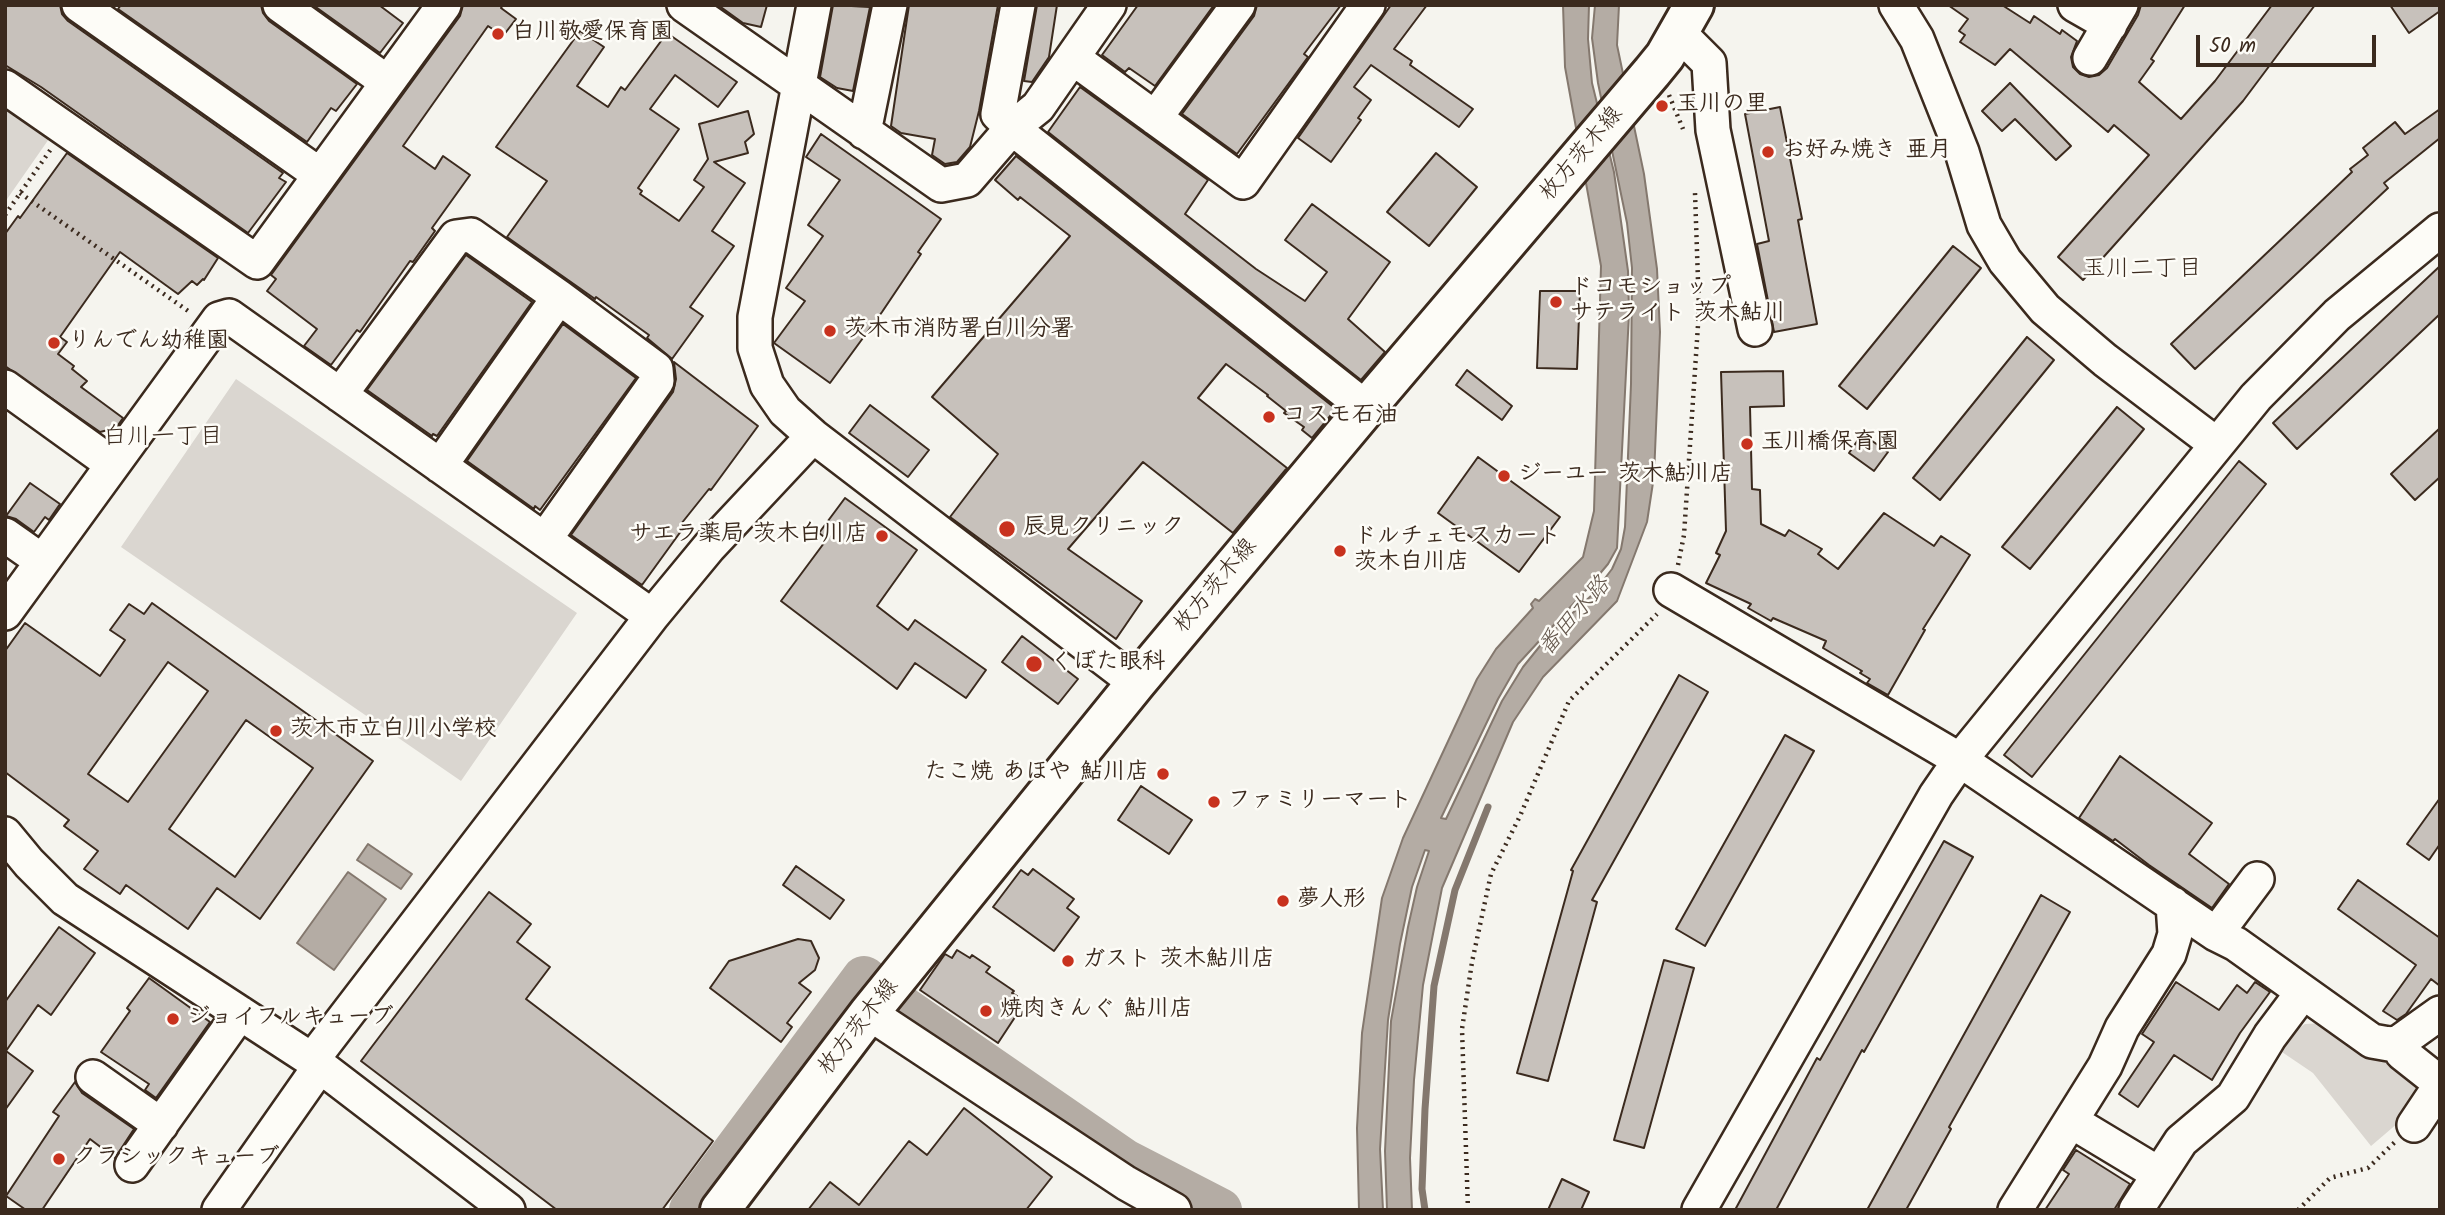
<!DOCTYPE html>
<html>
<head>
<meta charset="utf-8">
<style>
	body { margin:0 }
	#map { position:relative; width:2445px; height:1215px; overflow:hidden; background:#f5f4ee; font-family:Kalam,sans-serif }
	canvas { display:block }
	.frame { position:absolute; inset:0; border:7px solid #3b2a1e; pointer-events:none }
	.scale { position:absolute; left:2196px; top:35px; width:180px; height:32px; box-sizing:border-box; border:4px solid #3b2a1e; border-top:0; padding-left:9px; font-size:21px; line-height:24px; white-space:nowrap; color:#3b2a1e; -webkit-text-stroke:5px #fdfcf7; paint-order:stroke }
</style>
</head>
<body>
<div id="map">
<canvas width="2445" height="1215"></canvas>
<div class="frame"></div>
<div class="scale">50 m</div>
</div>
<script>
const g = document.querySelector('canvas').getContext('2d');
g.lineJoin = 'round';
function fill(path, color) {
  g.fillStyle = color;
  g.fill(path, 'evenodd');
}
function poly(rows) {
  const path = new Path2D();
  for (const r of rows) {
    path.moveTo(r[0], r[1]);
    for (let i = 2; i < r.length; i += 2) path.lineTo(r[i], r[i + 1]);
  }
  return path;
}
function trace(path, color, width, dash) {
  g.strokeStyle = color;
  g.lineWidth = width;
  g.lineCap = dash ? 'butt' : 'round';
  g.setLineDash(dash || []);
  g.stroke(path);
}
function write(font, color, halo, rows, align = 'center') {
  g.font = font + ' Kalam,"Klee One",sans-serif';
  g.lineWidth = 5;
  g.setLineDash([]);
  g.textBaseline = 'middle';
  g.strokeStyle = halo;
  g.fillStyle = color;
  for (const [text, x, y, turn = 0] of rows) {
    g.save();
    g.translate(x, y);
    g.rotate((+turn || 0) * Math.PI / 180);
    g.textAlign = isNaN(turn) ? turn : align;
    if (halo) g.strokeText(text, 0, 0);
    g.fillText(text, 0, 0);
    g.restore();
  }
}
fill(poly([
	[5,104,51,136,5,202],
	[236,379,577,613,461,781,121,547],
	[2325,1023,2385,1056,2429,1087,2405,1117,2371,1146,2313,1073,2279,1050,2287,1036,2305,1024]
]), '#dad6d0');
const water = poly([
	[1563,5,1589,5,1588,39,1592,83,1614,172,1628,271,1629,314,1617,548,1608,564,1587,589,1518,664,1498,699,1441,818,1446,819,1502,701,1523,667,1548,636,1593,594,1612,569,1621,549,1625,527,1631,384,1632,268,1627,223,1598,83,1592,38,1595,5,1619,5,1617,45,1644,174,1657,269,1660,332,1654,476,1647,522,1617,601,1543,677,1513,722,1442,888,1423,985,1414,1080,1410,1158,1412,1210,1387,1210,1385,1151,1391,1021,1408,927,1417,887,1429,851,1425,850,1412,887,1400,944,1388,1020,1380,1149,1383,1210,1359,1210,1357,1128,1362,1033,1382,898,1403,838,1477,679,1496,649,1533,608,1531,604,1535,599,1539,601,1583,557,1594,511,1601,266,1565,67,1563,5],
	[368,844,412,874,401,889,357,860,368,844],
	[348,872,386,899,334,970,297,943,348,872]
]);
fill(water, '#b4aca4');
trace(water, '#84786e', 2);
trace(poly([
	[1425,1210,1422,1189,1425,1109,1434,986,1455,890,1488,807]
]), '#84786e', 7);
trace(poly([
	[691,1210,864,978,903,1008,1125,1161,1220,1210]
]), '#b4aca4', 44);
const building = poly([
	[5,5,60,5,62,14,68,21,283,173,279,178,286,182,248,233,41,87,5,65,5,5],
	[121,5,261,5,263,13,269,21,357,84,336,111,331,108,307,142,118,9,121,5],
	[313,5,379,5,403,23,380,53,313,5],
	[463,5,503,5,501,8,516,19,503,36,488,26,403,146,435,169,443,156,470,175,432,228,435,231,413,262,410,261,360,332,357,330,331,365,304,346,317,329,267,291,276,279,271,275,460,16,463,5],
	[718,5,767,5,761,27,743,23,718,5],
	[833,5,870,7,853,91,837,88,820,77,833,5],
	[909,5,998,5,979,111,970,147,957,162,945,164,932,155,935,139,901,133,891,126,909,5],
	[1037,5,1057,5,1049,57,1032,82,1024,81,1037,5],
	[1138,5,1214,5,1155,86,1129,68,1125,72,1102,55,1138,5],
	[1257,5,1341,5,1304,54,1308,57,1237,154,1182,114,1254,16,1257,5],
	[1391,5,1427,5,1394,49,1412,61,1410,65,1473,109,1459,127,1371,65,1354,87,1371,100,1358,118,1361,120,1331,162,1298,138,1391,5],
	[1948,5,2002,5,2030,23,2034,16,2060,34,2062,30,2077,41,2071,57,2073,67,2080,74,2089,77,2099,75,2107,68,2138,15,2141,5,2185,5,2151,59,2154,61,2139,82,2181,119,2215,81,2272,5,2315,5,2243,101,2083,280,2058,257,2149,155,2114,125,2108,132,2010,49,1995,65,1960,42,1965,35,1959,31,1968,19,1948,5],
	[2390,5,2440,5,2440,11,2409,33,2390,5],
	[580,31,604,47,577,86,608,107,621,87,625,90,667,33,737,82,718,107,675,75,650,109,679,129,638,188,642,191,640,194,679,221,704,187,694,180,708,159,699,124,748,111,754,134,745,142,748,153,714,162,745,183,712,231,734,246,690,307,703,316,672,359,647,338,649,335,596,297,595,299,507,237,547,181,496,147,580,31],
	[2010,83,2071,146,2056,160,2015,119,2002,131,1982,111,2010,83],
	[1080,87,1208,180,1185,214,1256,269,1305,301,1327,272,1285,240,1312,204,1390,262,1348,319,1385,352,1361,380,1048,132,1080,87],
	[1780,107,1802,219,1798,220,1817,324,1774,332,1757,244,1769,241,1745,114,1780,107],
	[2440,109,2440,138,2384,183,2388,188,2195,369,2171,344,2352,172,2350,169,2368,155,2363,148,2395,122,2405,134,2440,109],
	[821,134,941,219,918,252,921,254,882,312,830,383,774,343,805,301,786,288,823,236,808,225,840,180,806,157,821,134],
	[67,153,218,258,204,280,203,279,197,285,192,281,178,294,120,252,60,337,67,342,58,354,74,366,72,369,87,381,81,387,123,418,116,428,100,432,5,366,5,234,18,216,20,218,67,153],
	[1436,153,1477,187,1429,246,1387,212,1436,153],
	[1016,156,1336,409,1312,438,1302,430,1304,427,1284,413,1286,411,1267,396,1268,395,1226,364,1198,398,1287,468,1233,533,1143,462,1068,549,1142,601,1116,639,950,517,998,454,932,397,1070,236,1020,197,1018,200,995,180,1016,156],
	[1953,246,1981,268,1867,409,1839,386,1953,246],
	[466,255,532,302,437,436,433,434,432,436,367,390,466,255],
	[2440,266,2440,314,2297,449,2273,423,2440,266],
	[1540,291,1580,291,1577,369,1537,368,1540,291],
	[563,324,636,378,540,510,535,506,534,509,467,461,563,324],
	[2027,337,2054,360,1940,500,1913,478,2027,337],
	[674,362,758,426,711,490,709,489,681,524,684,527,642,585,571,535,673,392,676,379,674,362],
	[1467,370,1512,406,1502,420,1456,385,1467,370],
	[1783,371,1784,406,1750,407,1752,489,1760,490,1761,524,1785,536,1789,530,1822,549,1818,554,1838,569,1884,513,1934,546,1941,536,1970,555,1923,629,1925,630,1888,695,1867,683,1870,679,1860,673,1862,671,1823,648,1826,641,1773,618,1771,621,1748,608,1751,604,1706,583,1720,555,1716,553,1726,531,1721,372,1783,371],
	[870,405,929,450,908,477,849,433,870,405],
	[2117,407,2144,429,2030,569,2002,547,2117,407],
	[2440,428,2440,477,2415,500,2391,474,2440,428],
	[1862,434,1888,452,1874,471,1849,453,1862,434],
	[1478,457,1560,517,1519,572,1438,513,1478,457],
	[2239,461,2266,484,2032,777,2004,755,2239,461],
	[30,483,60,504,49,520,45,517,34,532,16,519,6,516,30,483],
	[845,498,917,550,877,606,908,630,915,620,986,670,966,698,915,663,897,689,781,601,827,539,819,533,845,498],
	[152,603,373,761,260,919,217,888,188,929,126,885,120,894,84,869,98,851,64,826,69,820,5,772,5,651,25,623,100,676,125,640,110,630,129,604,144,614,152,603],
	[168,662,208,691,128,802,88,774,168,662],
	[246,720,313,768,235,877,169,829,246,720],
	[1022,636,1078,679,1058,704,1002,662,1022,636],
	[1679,675,1708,692,1592,900,1597,902,1548,1081,1517,1073,1573,871,1571,870,1679,675],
	[1785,735,1814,751,1705,946,1676,929,1785,735],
	[2120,756,2212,823,2189,854,2229,884,2212,908,2149,865,2115,839,2113,841,2079,818,2120,756],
	[1141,786,1192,820,1169,854,1118,820,1141,786],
	[2440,798,2440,844,2429,860,2407,844,2440,798],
	[1944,841,1973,857,1864,1052,1862,1050,1776,1210,1735,1210,1817,1058,1820,1060,1944,841],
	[796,866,844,900,830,919,783,885,796,866],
	[1033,869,1074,899,1067,908,1079,917,1054,951,993,907,1021,870,1028,875,1033,869],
	[2358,880,2440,938,2440,986,2431,979,2406,1014,2397,1020,2383,1011,2416,965,2338,909,2358,880],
	[489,892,531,924,517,942,550,967,526,999,713,1141,662,1210,557,1210,361,1061,489,892],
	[2041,895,2070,912,1949,1127,1951,1129,1906,1210,1867,1210,2041,895],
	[59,927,95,953,51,1015,38,1005,6,1051,33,1071,5,1110,5,1002,59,927],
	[798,939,811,941,819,958,815,970,799,983,811,992,787,1023,792,1027,781,1042,710,988,729,961,798,939],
	[957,950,970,958,972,955,990,967,986,972,1014,991,1012,993,1017,996,1015,999,1023,1005,998,1043,920,990,945,954,952,958,957,950],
	[1664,960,1694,968,1644,1148,1614,1140,1664,960],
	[149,978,210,1022,156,1098,145,1090,149,1084,101,1052,130,1011,127,1008,149,978],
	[2176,982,2219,1010,2237,985,2247,993,2255,982,2270,992,2240,1033,2212,1080,2174,1055,2138,1107,2119,1094,2154,1042,2142,1034,2176,982],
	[75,1082,82,1093,134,1129,115,1158,90,1139,42,1210,26,1210,6,1196,59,1116,53,1112,75,1082],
	[964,1108,1052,1177,1026,1210,808,1210,830,1182,859,1205,909,1141,927,1155,964,1108],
	[2076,1150,2130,1184,2114,1210,2045,1210,2069,1174,2063,1170,2076,1150],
	[1562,1179,1589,1192,1581,1210,1548,1210,1562,1179]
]);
fill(building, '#c7c1bb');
trace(building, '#3b2a1e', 2);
const minor = poly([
	[79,5,320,175],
	[280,5,387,82],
	[684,5,941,185,967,180,1012,128,1038,107,1109,5],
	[814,5,755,317,755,348,767,385,785,411,813,436,1136,683],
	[1018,5,998,114,1012,128,1366,408],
	[1896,5,1917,39,1962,152,1984,225,2005,261,2045,309,2105,360,2216,444],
	[2075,5,2110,25],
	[1679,33,1709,63,1713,130,1755,329],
	[1073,58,1243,182,1368,5],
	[2090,58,2121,5],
	[5,87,257,262,444,5],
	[1155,118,1238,5],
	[864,132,890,5],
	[5,387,112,464],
	[340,395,456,237,471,235,559,297,656,369,657,381,545,539],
	[440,466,559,297],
	[5,535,42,561],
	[1671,590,1960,760,2216,934,2236,944,2372,1041,2389,1044,2398,1043,2440,1013],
	[5,613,219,319,229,316,652,616],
	[5,834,29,863,65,899,312,1060,508,1210],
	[2216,934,2257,879],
	[869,1013,1126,1183,1174,1210],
	[2398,1043,2402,1053,2440,1083],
	[312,1060,652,616,709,547,813,436],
	[93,1077,161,1125],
	[2071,1121,2159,1174],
	[2414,1125,2440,1086],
	[132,1165,240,1013],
	[219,1210,320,1066],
	[1699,1210,1936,795,1960,760,2256,397,2337,315,2440,230],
	[2015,1210,2105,1066,2122,1028,2169,954,2175,934,2173,904],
	[2136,1210,2181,1141,2233,1097,2270,1036,2303,992]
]);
const major = poly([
	[720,1210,869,1013,1136,683,1366,408,1652,72,1665,56,1694,5]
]);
trace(minor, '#3b2a1e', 38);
trace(major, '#3b2a1e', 44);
trace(poly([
	[1669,95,1683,129],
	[20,193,191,313],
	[5,215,51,149],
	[1678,565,1684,535,1699,310,1695,193],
	[1468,1210,1462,1029,1472,962,1491,874,1520,816,1569,701,1657,614],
	[2298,1210,2330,1178,2368,1168,2395,1142]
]), '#3b2a1e', 4.5, [2, 5]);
trace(minor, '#fdfcf7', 33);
trace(major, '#fdfcf7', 38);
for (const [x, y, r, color] of [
	[498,34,7,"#c8321e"],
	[1662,106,7,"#c8321e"],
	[1768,152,7,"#c8321e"],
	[1556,302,7,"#c8321e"],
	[830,331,7,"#c8321e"],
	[54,343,7,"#c8321e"],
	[1269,417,7,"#c8321e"],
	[1747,444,7,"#c8321e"],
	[1504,476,7,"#c8321e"],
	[1007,529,9,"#c8321e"],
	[882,536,7,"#c8321e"],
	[1340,551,7,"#c8321e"],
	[1034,664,9,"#c8321e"],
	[276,731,7,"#c8321e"],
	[1163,774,7,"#c8321e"],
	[1214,802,7,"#c8321e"],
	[1283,901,7,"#c8321e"],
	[1068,961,7,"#c8321e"],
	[986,1011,7,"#c8321e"],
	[173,1019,7,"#c8321e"],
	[59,1159,7,"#c8321e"]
]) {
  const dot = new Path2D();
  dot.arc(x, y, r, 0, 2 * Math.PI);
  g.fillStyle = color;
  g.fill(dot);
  trace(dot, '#fdfcf7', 2.5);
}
write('bold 23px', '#3b2a1e', '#fdfcf7', [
	["白川敬愛保育園",512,34],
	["玉川の里",1676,106],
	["お好み焼き 亜月",1782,152],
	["ドコモショップ",1570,289],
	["サテライト 茨木鮎川",1570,315],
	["茨木市消防署白川分署",844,331],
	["りんでん幼稚園",68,343],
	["コスモ石油",1283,417],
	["玉川橋保育園",1761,444],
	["ジーユー 茨木鮎川店",1518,476],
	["辰見クリニック",1023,529],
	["サエラ薬局 茨木白川店",868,536,"right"],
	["ドルチェモスカート",1354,538],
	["茨木白川店",1354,564],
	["くぼた眼科",1050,664],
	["茨木市立白川小学校",290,731],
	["たこ焼 あほや 鮎川店",1149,774,"right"],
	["ファミリーマート",1228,802],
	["夢人形",1297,901],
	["ガスト 茨木鮎川店",1082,961],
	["焼肉きんぐ 鮎川店",1000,1011],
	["ジョイフルキューブ",187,1019],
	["クラシックキューブ",73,1159]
], 'left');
write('23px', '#3b2a1e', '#fdfcf7', [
	["枚方茨木線",1583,155,-50],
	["枚方茨木線",1217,587,-50],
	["枚方茨木線",860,1028,-52]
]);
write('24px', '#3b2a1e', '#fdfcf7', [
	["玉川二丁目",2142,271],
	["白川一丁目",163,439]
]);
write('italic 24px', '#65584d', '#fdfcf7', [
	["番田水路",1576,618,-49]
]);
</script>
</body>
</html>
